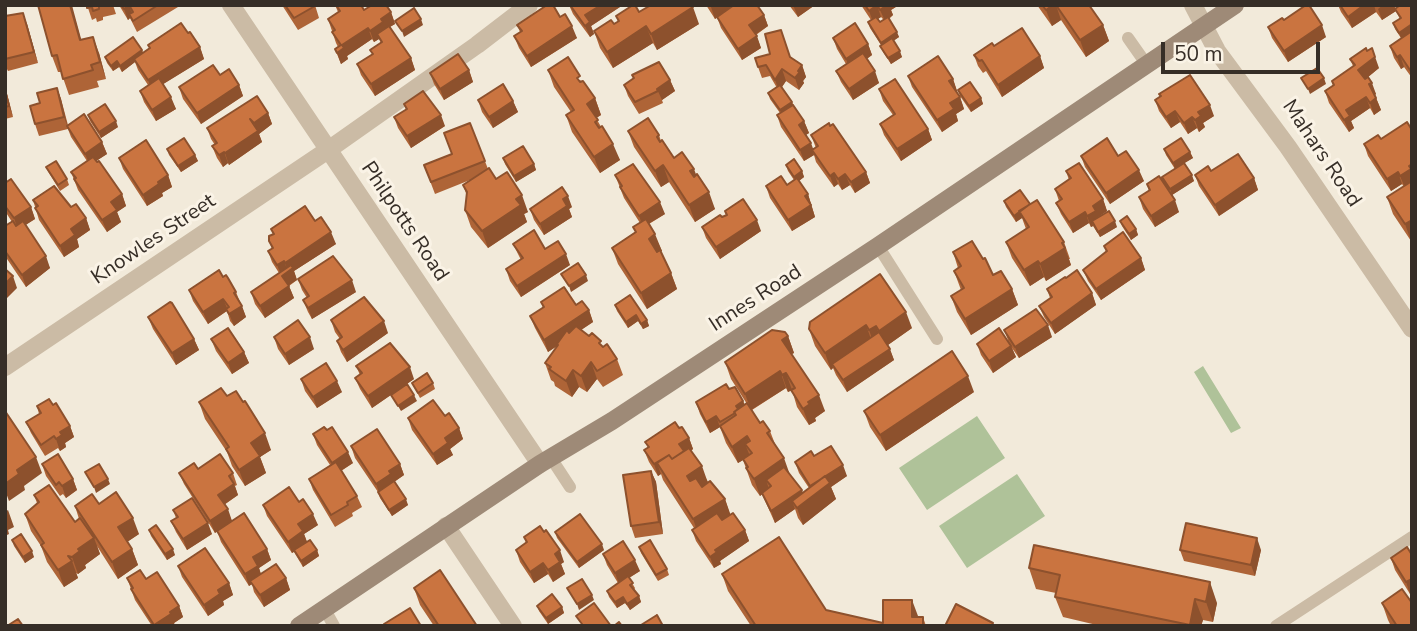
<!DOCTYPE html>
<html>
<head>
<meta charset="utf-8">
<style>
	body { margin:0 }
	#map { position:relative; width:1417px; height:631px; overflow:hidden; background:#f2eada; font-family:"Nunito Sans",sans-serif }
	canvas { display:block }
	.frame { position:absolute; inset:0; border:7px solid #362e27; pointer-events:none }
	.scale { position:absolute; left:1161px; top:42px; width:159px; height:32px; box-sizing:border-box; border:4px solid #362e27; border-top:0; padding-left:9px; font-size:21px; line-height:24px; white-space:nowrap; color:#362e27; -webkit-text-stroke:5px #faf3e6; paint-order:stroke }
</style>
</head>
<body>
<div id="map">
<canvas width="1417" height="631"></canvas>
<div class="frame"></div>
<div class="scale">50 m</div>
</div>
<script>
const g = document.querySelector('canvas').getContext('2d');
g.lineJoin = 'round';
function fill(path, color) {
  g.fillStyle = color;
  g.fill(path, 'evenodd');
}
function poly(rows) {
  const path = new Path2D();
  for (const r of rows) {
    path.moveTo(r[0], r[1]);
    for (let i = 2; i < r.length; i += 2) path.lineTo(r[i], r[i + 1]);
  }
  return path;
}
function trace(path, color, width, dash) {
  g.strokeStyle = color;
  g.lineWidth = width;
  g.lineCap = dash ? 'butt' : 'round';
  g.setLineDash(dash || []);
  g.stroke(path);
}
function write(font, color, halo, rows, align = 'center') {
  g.font = font + ' "Nunito Sans",sans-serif';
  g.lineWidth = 6;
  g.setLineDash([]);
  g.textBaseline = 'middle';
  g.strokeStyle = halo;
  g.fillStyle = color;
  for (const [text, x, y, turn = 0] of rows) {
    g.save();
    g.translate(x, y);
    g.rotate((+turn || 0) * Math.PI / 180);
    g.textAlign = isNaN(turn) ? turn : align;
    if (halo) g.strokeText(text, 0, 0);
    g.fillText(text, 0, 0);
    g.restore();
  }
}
fill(poly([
	[1203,366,1241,428,1231,433,1194,372],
	[977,416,1005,458,927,510,899,468],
	[1017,474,1045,516,967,568,939,526]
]), '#afc299');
trace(poly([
	[1128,38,1147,65],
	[878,246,937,339],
	[551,458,570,487],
	[324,608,334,626],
	[1276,626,1412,537]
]), '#cbbba5', 12);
trace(poly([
	[1193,5,1217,51,1288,147,1412,329],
	[5,367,328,150,477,45,529,5]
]), '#cbbba5', 18);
trace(poly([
	[231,5,540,464],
	[446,526,513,626]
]), '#cbbba5', 18);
trace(poly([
	[299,626,540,464,612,421,878,246,1235,5]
]), '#9e8a77', 18);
fill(poly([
	[87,5,113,5,116,14,103,17,103,20,97,22,96,18,92,20],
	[119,5,177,5,178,7,137,32,130,18,128,20],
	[282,5,315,5,319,18,298,30],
	[335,5,361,5,364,10,391,12,395,24,390,27,411,58,415,70,375,96,361,75,357,64,372,54,370,50,381,43,379,39,374,42,372,39,347,56,348,59,341,64,335,49,338,47,336,43,328,19,338,12],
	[569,5,623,5,591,26,594,34,590,37,573,14],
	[706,5,733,5,764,15,768,26,756,35,761,48,742,60,721,28,717,17,715,19],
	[789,5,815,5,798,17],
	[861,5,899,5,891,10,893,15,889,19,899,37,893,41,902,57,891,64,883,52,881,45,870,28,868,22,871,20],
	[881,17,884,20,880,22,878,19],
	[1037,5,1089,5,1103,25,1109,41,1086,57,1061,20,1052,26],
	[1338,5,1394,5,1395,8,1411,8,1410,5,1412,5,1412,78,1404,67,1401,69,1394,58,1390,46,1401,38,1395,29,1393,23,1400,19,1396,11,1382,20,1376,12,1352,28,1341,12],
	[639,12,699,24,657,50,653,43,613,68,600,48,594,31,618,22,616,16],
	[5,16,27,24,38,63,8,71,5,65],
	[560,17,577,38,531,67,519,48,514,36,520,32,517,25],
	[1284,20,1326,37,1288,62,1272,38,1268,27],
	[188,33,200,47,204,59,163,84,176,109,156,121,144,102,140,91,148,85,138,70,135,62,122,72,119,67,113,71,107,63,105,57,142,50,143,53,149,48,148,45],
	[833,38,868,44,872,55,867,59,879,83,853,100,841,82,836,71,846,64,837,49],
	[81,40,99,53,106,79,97,81,99,87,69,95,61,72,58,72,52,56],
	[994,46,1040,56,1044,68,1002,97,986,71,983,73,978,66,974,55],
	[791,58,802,65,806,77,803,81,804,83,799,90,786,81,782,87,804,121,809,133,805,135,813,150,816,148,811,135,866,172,870,183,855,193,850,185,842,190,838,184,834,187,816,162,814,155,804,161,781,127,777,115,780,113,770,99,768,93,777,88,770,76,762,78,758,67],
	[1350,59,1379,68,1367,78,1376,94,1375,95,1381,110,1374,115,1370,108,1351,121,1354,128,1349,132,1329,103,1325,91,1333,86,1332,81,1353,66],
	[469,70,473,82,444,100,434,84,430,73],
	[548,70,582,81,595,98,601,115,596,118,620,160,600,173,572,132,566,115,571,112,554,87],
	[220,75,239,85,243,96,201,124,183,99,179,87],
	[632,75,670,80,675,91,662,100,663,103,639,114,628,96,624,85,633,79],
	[908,76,953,79,957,91,956,91,960,97,964,109,956,114,958,121,942,132,912,87],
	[5,86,13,117,5,119],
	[57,88,61,99,68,125,102,142,107,154,96,161,122,194,126,206,117,212,121,222,107,232,78,190,71,172,87,161,71,137,68,129,39,136,35,124,40,103],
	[879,89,928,129,932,140,901,161,884,135,880,124,893,115,883,101],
	[958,90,981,98,983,104,971,112,960,96],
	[1159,94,1214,116,1203,123,1205,127,1199,132,1197,128,1188,134,1180,122,1171,128,1159,111,1155,100,1160,97],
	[478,100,513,101,518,112,493,128,482,112],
	[404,104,445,126,411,148,398,128,394,117,406,110],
	[268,113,272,124,259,134,262,142,229,165,228,163,223,167,217,158,212,146,215,145,211,139,207,128],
	[88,115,118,127,101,138,90,121],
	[1407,122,1411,241,1393,214,1387,197,1404,187,1402,184,1391,191,1368,156,1364,144,1381,139],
	[470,123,488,169,528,212,524,214,527,222,488,248,471,227,465,210,467,196,463,185,470,180,435,194,424,165,452,154],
	[628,131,659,135,661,141,674,158,696,175,715,209,695,222,669,182,661,187,634,147],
	[167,149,195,155,198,161,181,172,169,155],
	[1164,149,1190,152,1193,158,1184,163,1194,181,1172,195,1164,183,1162,177,1175,169,1166,155],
	[1081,156,1118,156,1144,181,1110,204,1085,167],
	[119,158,168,175,172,187,162,193,163,196,147,206,123,169],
	[503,158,534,164,536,170,516,182,505,164],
	[786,165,802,171,804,177,799,181,808,194,815,217,792,231,770,198,766,186,787,185,794,180,788,171],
	[46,167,67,179,69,185,60,191,49,173],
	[1066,171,1103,199,1107,211,1098,217,1117,227,1100,237,1093,226,1091,227,1089,223,1073,233,1061,214,1056,203,1059,201,1055,189,1069,180],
	[1211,171,1254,178,1258,190,1219,216,1199,186,1195,175],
	[615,175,665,214,649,224,662,251,660,251,671,273,677,289,647,309,618,264,612,248,635,232,633,227,640,223,624,198],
	[5,183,31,207,35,219,25,225,50,268,26,287,5,256,5,226,12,222,5,211],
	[1147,184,1179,212,1155,227,1143,209,1139,197,1149,191],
	[33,200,71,207,86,218,90,230,77,239,79,247,64,257,39,220],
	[1004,201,1030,204,1064,242,1070,259,1069,259,1071,265,1046,281,1044,277,1030,286,1012,258,1006,242,1026,229,1022,218,1016,222,1006,207],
	[572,207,569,209,572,217,544,235,534,220,530,209],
	[725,211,761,231,720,259,706,238,702,227,726,215],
	[315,221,336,244,294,271,297,280,289,286,294,298,265,318,255,304,251,292,279,273,272,262,268,251,272,249,269,241,273,234,271,229],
	[1120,221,1136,229,1138,235,1131,240,1122,226],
	[513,244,545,249,570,265,521,297,510,281,506,269,521,260],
	[1104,246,1141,258,1145,270,1101,300,1088,281,1083,270,1106,252],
	[953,252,993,275,1012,289,1018,305,971,335,957,312,951,296,961,290,954,271,958,268],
	[1066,278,1092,293,1096,305,1055,334,1044,317,1039,306,1050,298,1047,289],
	[298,279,356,292,312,319,308,312,303,300,307,298,302,290],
	[189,290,236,292,246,317,234,326,230,321,227,311,208,324,193,301],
	[541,302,576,305,589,310,593,322,581,330,617,359,623,375,603,387,597,379,587,392,579,387,572,397,555,386,554,382,551,380,545,363,557,346,548,352,535,328,530,316,543,308],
	[615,305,647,320,649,326,643,329,638,321,628,328,617,311],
	[148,317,194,339,199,350,176,365,153,329],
	[331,320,388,333,347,362,341,352,337,341,340,339,335,332],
	[810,322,912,328,888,345,894,360,847,392,836,375,833,368,831,370,815,346,809,329],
	[1004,330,1052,337,1019,358,1012,348,1016,357,993,373,981,355,977,344,1008,340],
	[788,336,794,353,791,354,825,411,815,418,816,421,809,425,797,407,792,390,788,392,786,388,752,410,760,423,770,431,775,444,790,475,803,493,809,488,799,473,795,462,814,456,847,476,831,487,836,499,803,525,798,518,795,509,775,523,762,494,760,496,752,485,743,460,738,463,726,443,720,427,710,433,700,414,696,402,729,389,743,401,745,405,747,404,731,379,725,362],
	[274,337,314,349,289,365,278,349],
	[211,339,244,352,249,363,232,374,216,351],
	[356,366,414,379,372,408,360,389,355,378,360,375],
	[301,379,342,392,317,408,305,391],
	[412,383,433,383,435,389,420,398],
	[974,392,886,451,870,427,864,411],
	[227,396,271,450,260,457,266,473,245,486,232,466,227,452,205,419,199,402],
	[53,405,70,426,74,437,65,443,66,447,60,451,58,448,45,456,31,433,26,422,39,414,37,406],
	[408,418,459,428,463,439,450,449,453,455,437,465,412,430],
	[679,428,689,438,693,449,691,451,708,482,725,499,730,515,745,530,749,541,720,561,721,564,714,568,696,541,692,530,694,528,663,480,661,474,658,476,649,462,644,450,648,448,645,442],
	[313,434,353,463,341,471,357,496,362,507,352,513,353,516,335,527,313,490,309,479,330,465,317,445],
	[351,446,400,464,404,475,394,482,408,505,392,516,380,498,378,492,355,458],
	[42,464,73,479,77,490,66,498,63,494,60,496,46,476],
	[198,469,233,473,237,485,235,486,238,495,224,505,232,521,267,549,271,560,259,568,261,574,286,578,290,590,264,607,254,592,252,584,249,586,221,542,217,531,215,533,184,484,179,473],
	[651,471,656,482,663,534,635,538,631,526],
	[34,495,75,522,79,519,75,506,99,504,139,534,127,542,132,549,138,565,118,579,97,546,100,554,85,565,86,568,78,574,76,573,78,578,64,587,47,562,41,546,31,531,25,514,37,503],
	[299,502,318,525,304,534,307,542,317,550,319,556,303,567,294,552,292,553,267,516,263,505],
	[173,510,212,534,187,550,176,532,171,521,176,518],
	[149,530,175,555,167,560,151,536],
	[555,532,604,550,579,568,557,538],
	[524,537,564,562,561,564,565,574,553,582,548,574,534,583,520,562,516,550,526,543],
	[12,540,34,557,25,563,14,546],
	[639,547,667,569,669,575,658,581,641,553],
	[1180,550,1261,550,1255,576,1184,561],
	[603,554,640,571,629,578,635,588,634,590,639,596,641,602,630,610,625,603,617,608,609,597,607,591,618,583,607,565],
	[1412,555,1410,594,1395,570,1391,558],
	[178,566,229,583,233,595,223,601,224,605,208,616,182,577],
	[1029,568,1217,603,1213,622,1203,620,1201,626,1101,626,1063,617,1055,597,1056,593,1036,589],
	[722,574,826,610,883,623,923,617,926,626,751,626,728,591],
	[127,578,146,579,179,606,183,617,174,623,175,626,152,626,135,600],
	[414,588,477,626,434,626,420,605],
	[1382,603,1412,626,1391,626,1388,620],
	[537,606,562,607,564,613,548,624,539,611]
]), '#ae6437');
fill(poly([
	[70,5,72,5,73,9,86,57,80,40],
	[129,5,133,17,129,14,130,18,128,20,124,9],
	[601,5,623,5,591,26,594,34,590,37,585,26,585,15],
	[714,5,733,5,733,7,715,19,711,7],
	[793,5,815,5,798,17],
	[877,5,881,17,873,22,869,11],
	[887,5,899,5,891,10,893,15,885,21,880,10],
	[1053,5,1056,5,1061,20,1052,26,1046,10],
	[1364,5,1374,5,1376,12,1352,28,1348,17],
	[1383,5,1394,5,1396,11,1395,9,1396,11,1382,20,1378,9],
	[693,7,699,24,657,50,651,34],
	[391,12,395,24,377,34,379,39,374,42,370,31,381,19],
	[23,13,27,24,38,63,34,52],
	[764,15,768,26,753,36,749,25],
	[421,19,423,25,404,37,402,31],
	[1412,24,1412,31,1401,38,1399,33],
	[1103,25,1109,41,1086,57,1080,40],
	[1322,25,1326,37,1288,62,1284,51],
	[572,26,577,38,531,67,527,56],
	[646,26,653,43,613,68,607,52],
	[368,28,372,39,347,56,348,59,341,64,337,53,342,45],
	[897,32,899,37,883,48,881,43],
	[757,36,761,48,742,60,738,49],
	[93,37,99,53,106,79,100,62],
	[868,44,872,55,850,70,846,59],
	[200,47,204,59,152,91,148,80],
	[1372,48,1379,68,1363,81,1358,70],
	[142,50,144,56,134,59,135,62,122,72,120,66],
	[900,51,902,57,891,64,888,58],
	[1400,55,1404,67,1401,69,1397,57],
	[1040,56,1044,68,1002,97,998,85],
	[411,58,415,70,375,96,371,84],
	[117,61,119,67,113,71,111,66],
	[802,65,806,77,803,81,804,83,799,90,795,78],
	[782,69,786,81,779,91,775,80],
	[469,70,473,82,444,100,440,89],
	[875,71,879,83,853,100,849,89],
	[1324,78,1326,84,1310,94,1308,89],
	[953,79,957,91,953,93,949,81],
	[670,80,675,91,662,100,657,89],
	[1372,83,1376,94,1373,96,1369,84],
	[239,85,243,96,201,124,197,113],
	[5,86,13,117,9,106],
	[57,88,61,99,68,128,64,117],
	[171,97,176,109,156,121,152,110],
	[960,97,964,109,956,114,958,121,942,132,937,120,950,103],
	[1366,97,1370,108,1351,121,1354,128,1349,132,1344,120,1346,110],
	[595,98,601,115,593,120,587,104],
	[981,98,983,104,971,112,969,106],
	[1376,98,1381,110,1374,115,1370,103],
	[513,101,518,112,493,128,489,117],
	[792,102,794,108,782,116,780,110],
	[1210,105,1214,116,1203,123,1205,127,1199,132,1195,120,1198,112],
	[1175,111,1180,122,1171,128,1166,117],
	[268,113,272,124,259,134,262,142,229,165,225,153,257,131,254,123],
	[441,115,445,126,411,148,407,136],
	[1192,117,1197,128,1188,134,1184,123],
	[116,121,118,127,101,138,99,132],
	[804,121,809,133,803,137,799,125],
	[928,129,932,140,901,161,897,149],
	[102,142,107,154,90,165,85,154],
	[811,143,815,154,812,150,814,155,804,161,800,150],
	[613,144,620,160,600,173,594,157],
	[224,152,228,163,223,167,219,155],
	[1190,152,1193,158,1175,169,1173,163],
	[195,155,198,161,181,172,178,166],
	[534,164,536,170,516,182,514,176],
	[1412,164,1412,183,1405,188,1400,176],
	[663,165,669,182,661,187,655,171],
	[694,169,700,185,690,171],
	[1139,170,1144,181,1110,204,1106,193],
	[802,171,804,177,796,183,794,177],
	[866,172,870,183,855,193,851,182],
	[1398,172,1402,184,1391,191,1387,179],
	[834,173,838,184,834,187,830,176],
	[845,174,850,185,842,190,838,179],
	[168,175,172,187,162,193,163,196,147,206,143,195,158,182],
	[1192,175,1194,181,1172,195,1170,189],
	[1254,178,1258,190,1219,216,1215,205],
	[709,192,715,209,695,222,689,205],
	[122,194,126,206,117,212,121,222,107,232,102,220,111,202],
	[808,194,815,217,792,231,788,220,805,196],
	[522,195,528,212,524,214,527,222,488,248,482,231,516,199],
	[568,196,572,207,569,209,572,217,544,235,540,224,563,199],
	[1103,199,1107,211,1092,221,1093,226,1091,227,1087,216,1093,206],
	[1175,200,1179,212,1155,227,1151,216],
	[660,202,665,214,643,227,639,216],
	[31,207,35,219,18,230,14,218],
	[1020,212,1022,218,1016,222,1014,216],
	[1085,212,1089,223,1073,233,1069,222],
	[86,218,90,230,77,239,79,247,64,257,60,246,71,229],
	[757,220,761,231,720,259,716,247],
	[1412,220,1412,240,1411,241,1405,224],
	[1115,221,1117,227,1100,237,1098,232],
	[1136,229,1138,235,1131,240,1129,234],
	[331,232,336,244,294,271,297,280,286,287,277,265,284,261,288,272,285,263],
	[655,234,662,251,655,255,649,239],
	[1065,248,1071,265,1046,281,1040,264],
	[566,254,570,265,521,297,517,286],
	[46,256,50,268,26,287,22,275],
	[1141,258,1145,270,1101,300,1096,289],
	[1038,261,1044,277,1030,286,1024,270],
	[671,273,677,289,647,309,641,293],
	[586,275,588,281,571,292,569,286],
	[13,276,17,288,5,300,5,284],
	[352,280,356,292,312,319,308,308],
	[289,286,294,298,265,318,260,306],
	[1012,289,1018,305,971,335,965,319],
	[1092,293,1096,305,1055,334,1051,323],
	[223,299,228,310,208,324,203,312],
	[242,306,246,317,234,326,229,314],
	[589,310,593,322,548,352,544,340],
	[906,312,912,328,885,347,879,331],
	[636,315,638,321,628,328,626,322],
	[647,320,649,326,643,329,641,324],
	[384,321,388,333,347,362,343,350],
	[866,325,872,342,832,364,833,368,831,370,825,353],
	[1048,325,1052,337,1019,358,1015,347],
	[876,326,882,342,875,347,869,330],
	[788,336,794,353,788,356,782,340],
	[310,337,314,349,289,365,285,354],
	[194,339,199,350,176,365,172,353],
	[1011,346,1016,357,993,373,989,361],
	[890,349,894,360,847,392,843,380],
	[244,352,249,363,232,374,228,363],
	[591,362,597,379,587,392,581,376],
	[410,367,414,379,372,408,368,396],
	[573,370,579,387,572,397,566,381],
	[780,371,786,388,751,410,745,394],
	[786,373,792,390,788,392,782,375],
	[968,376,974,392,886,451,880,435],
	[337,381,342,392,317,408,313,397],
	[414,395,417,401,401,411,398,406],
	[819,395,825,411,815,418,816,421,809,425,803,409,808,402],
	[743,401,748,413,741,417,736,406],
	[716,416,720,427,710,433,706,422],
	[70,426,74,437,65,443,66,447,60,451,56,439,60,432],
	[459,428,463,439,450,449,453,455,437,465,433,454,445,438],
	[265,433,271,450,260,457,266,473,245,486,239,470,251,443],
	[747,436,753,453,745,444,750,456,738,463,732,447],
	[689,438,693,449,685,454,679,444],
	[348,452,353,463,336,474,332,463],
	[36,457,42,473,24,486,25,490,9,501,5,490,5,484,17,470],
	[784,458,790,475,766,480,769,489,760,496,754,479],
	[662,459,657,463,661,474,658,476,654,464],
	[400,464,404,475,394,482,380,495,376,484,389,471],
	[843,465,847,476,831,487,836,499,803,525,797,508,792,501,795,509,775,523,771,511,802,490,806,501,810,486],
	[702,466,708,483,693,493,687,476],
	[651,471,656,482,663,534,659,522],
	[73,479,77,490,66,498,62,486],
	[108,479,110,484,96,493,94,487],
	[234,484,238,495,222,506,218,495],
	[406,499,408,505,392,516,389,510],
	[725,499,731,516,699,536,693,519],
	[228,509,232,521,215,533,210,521],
	[8,510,14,527,8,530,9,534,5,536,5,512],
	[313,514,318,525,304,534,307,542,292,553,288,542,298,524],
	[133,518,139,534,124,544,118,527],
	[208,523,212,534,187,550,183,539],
	[745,530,749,541,720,561,721,564,714,568,710,557,715,550],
	[94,538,100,554,85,565,86,568,78,574,72,557,78,549],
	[1257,538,1261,550,1255,576,1251,565],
	[602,544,604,550,579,568,577,562],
	[132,549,138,565,118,579,112,562],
	[173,549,175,555,167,560,165,554],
	[267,549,271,560,259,568,262,578,250,581,252,584,249,586,245,574,253,557],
	[317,550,319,556,303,567,301,561],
	[560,550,564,562,561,564,565,574,553,582,548,570,555,554],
	[32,551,34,557,25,563,23,557],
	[635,560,640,571,619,584,615,573],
	[72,561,78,578,64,587,58,570],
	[543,563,548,574,534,583,530,572],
	[286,578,290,590,264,607,260,595],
	[1412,579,1412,593,1410,594,1406,582],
	[1210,582,1217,603,1213,622,1206,602],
	[229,583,233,595,223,601,224,605,208,616,204,605,218,590],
	[592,595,594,600,579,610,577,604],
	[639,596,641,602,630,610,627,604],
	[623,597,625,603,617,608,615,602],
	[1195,599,1203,620,1201,626,1190,626],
	[912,600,918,616,918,626,912,617],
	[179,606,183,617,174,623,175,626,155,626,170,612],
	[562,607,564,613,548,624,546,618]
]), '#8d512d');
const building = poly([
	[38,5,70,5,80,40,93,37,100,62,91,65,93,70,63,79,57,55,52,56,38,5],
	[87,5,100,5,99,6,99,9,93,11,92,7,87,8,87,5],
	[121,5,158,5,133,21,129,14,133,12,129,5,124,9,121,5],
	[285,5,315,5,315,6,294,18,285,5],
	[336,5,361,5,364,10,372,5,386,5,391,12,381,19,383,22,370,31,368,28,342,45,344,48,337,53,335,49,341,45,332,32,335,30,328,19,340,11,336,5],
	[547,5,553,5,560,17,565,14,572,26,527,56,514,36,522,31,517,25,547,5],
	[570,5,601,5,585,15,590,22,585,26,570,5],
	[633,5,635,5,639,12,651,5,691,5,693,7,651,34,646,26,607,52,594,31,611,20,614,24,619,21,616,16,633,5],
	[734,5,757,5,764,15,749,25,757,36,738,49,717,17,734,5],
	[865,5,877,5,869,11,865,5],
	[877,5,887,5,880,10,877,5],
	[1042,5,1053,5,1046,10,1042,5],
	[1056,5,1089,5,1103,25,1080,40,1056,5],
	[1306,5,1309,5,1322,25,1284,51,1268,27,1282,18,1284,20,1306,5],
	[1340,5,1364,5,1348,17,1340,5],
	[1400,5,1410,5,1412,8,1412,24,1399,33,1393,23,1401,18,1395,9,1400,5],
	[414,8,421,19,402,31,395,21,414,8],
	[23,13,34,52,5,59,5,16,23,13],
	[876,17,880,22,888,17,897,32,881,43,868,22,876,17],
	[181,23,188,33,190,32,200,47,148,80,134,59,150,48,148,45,181,23],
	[855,23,868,44,846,59,833,38,855,23],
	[389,26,411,58,371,84,357,64,373,54,370,50,382,42,377,34,389,26],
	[1022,28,1040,56,998,85,982,60,979,61,974,55,992,43,994,46,1022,28],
	[781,30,790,57,802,65,798,71,800,72,795,78,782,69,775,80,766,65,758,67,755,58,770,54,765,34,781,30],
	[1412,31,1412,73,1400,55,1397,57,1390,46,1412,31],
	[133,37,142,50,120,66,117,61,111,66,105,57,133,37],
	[892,38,900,51,888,58,880,46,892,38],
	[1366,48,1367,51,1372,48,1375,57,1358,70,1365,79,1368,77,1372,83,1369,84,1376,98,1370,103,1366,97,1346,110,1350,116,1344,120,1325,91,1334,85,1332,81,1355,65,1350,59,1366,48],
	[863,53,875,71,849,89,836,71,863,53],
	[458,54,469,70,440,89,430,73,458,54],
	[938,56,953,79,949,81,960,97,950,103,954,109,937,120,908,76,938,56],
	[568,57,580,76,577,78,580,82,583,81,595,98,587,104,598,120,595,122,599,128,602,126,613,144,594,157,566,115,574,110,548,70,568,57],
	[659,62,670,80,657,89,658,91,635,102,624,85,634,78,632,75,659,62],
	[213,65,220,75,229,69,239,85,197,113,179,87,213,65],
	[1317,68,1324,78,1308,89,1301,78,1317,68],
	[1190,75,1210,105,1198,112,1201,116,1195,120,1192,117,1184,123,1175,111,1166,117,1155,100,1161,96,1159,94,1190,75],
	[159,78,171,97,152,110,140,91,159,78],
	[895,79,928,129,897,149,880,124,895,114,879,89,895,79],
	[970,82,981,98,969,106,958,90,970,82],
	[503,84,513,101,489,117,478,100,503,84],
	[780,85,792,102,780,110,768,93,780,85],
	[57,88,64,117,35,124,30,106,40,103,37,93,57,88],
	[5,91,9,106,5,107,5,91],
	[423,91,441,115,407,136,394,117,407,109,404,104,423,91],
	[257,96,268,113,254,123,250,119,258,131,225,153,224,152,219,155,212,146,217,143,207,128,257,96],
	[105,104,116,121,99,132,88,115,105,104],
	[793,105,804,121,799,125,811,143,800,150,777,115,793,105],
	[84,114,102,142,85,154,67,126,84,114],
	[648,118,659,135,657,137,660,142,662,140,674,158,682,152,694,169,690,171,694,177,697,174,709,192,689,205,663,165,655,171,628,131,648,118],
	[1407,122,1412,130,1412,164,1409,166,1411,169,1400,176,1398,172,1387,179,1364,144,1378,135,1381,139,1407,122],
	[470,123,485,161,431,182,424,165,452,154,444,133,470,123],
	[829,123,830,126,833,124,866,172,851,182,845,174,838,179,834,173,830,176,812,150,818,146,811,135,829,123],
	[184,138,195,155,178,166,167,149,184,138],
	[1107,138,1118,156,1126,151,1139,170,1106,193,1081,156,1107,138],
	[1181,138,1190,152,1173,163,1164,149,1181,138],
	[146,140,168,175,158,182,159,184,143,195,119,158,146,140],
	[523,146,534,164,514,176,503,158,523,146],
	[1238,154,1254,178,1215,205,1195,175,1208,166,1211,171,1238,154],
	[93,157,97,162,99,161,122,194,111,202,117,210,102,220,74,179,76,178,71,172,93,157],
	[794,159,802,171,794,177,786,165,794,159],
	[56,161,67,179,58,185,46,167,56,161],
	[1079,163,1103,199,1093,206,1096,211,1087,216,1085,212,1069,222,1056,203,1062,199,1055,189,1071,178,1066,171,1079,163],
	[1184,163,1192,175,1170,189,1162,177,1184,163],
	[633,164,660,202,639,216,620,187,622,186,615,175,633,164],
	[489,168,496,179,507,172,522,195,516,199,521,205,482,231,465,210,467,192,463,185,489,168],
	[781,176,787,185,797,178,808,194,805,196,811,205,788,220,766,186,781,176],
	[1159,176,1175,200,1151,216,1139,197,1150,190,1147,184,1159,176],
	[11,179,31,207,14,218,5,206,5,183,11,179],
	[1412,181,1412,220,1405,224,1387,197,1412,181],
	[54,186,71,207,76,204,86,218,71,229,75,235,60,246,35,208,38,206,33,200,54,186],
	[562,187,568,196,563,199,567,206,540,224,530,209,562,187],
	[1020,190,1030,204,1014,216,1004,201,1020,190],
	[743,199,757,220,716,247,702,227,720,215,722,217,727,215,725,211,743,199],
	[1037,200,1064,242,1062,243,1065,248,1040,264,1038,261,1024,270,1006,242,1029,227,1019,211,1037,200],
	[305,206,315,221,321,217,331,232,285,263,284,261,277,265,268,251,273,248,269,241,269,236,274,234,271,229,305,206],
	[1109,211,1115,221,1098,232,1092,221,1109,211],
	[1127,216,1136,229,1129,234,1120,221,1127,216],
	[646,219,655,234,649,239,657,252,660,250,671,273,641,293,612,248,636,232,633,227,646,219],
	[13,221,16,226,23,221,46,256,22,275,5,251,5,226,13,221],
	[534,230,545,249,558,241,566,254,517,286,506,269,523,258,513,244,534,230],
	[1123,232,1141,258,1096,289,1083,270,1107,251,1104,246,1123,232],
	[972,241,983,259,985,258,993,275,1001,271,1012,289,965,319,951,296,964,288,954,271,961,266,953,252,972,241],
	[333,256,352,280,308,308,303,300,309,296,298,279,333,256],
	[578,263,586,275,569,286,561,274,578,263],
	[291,265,293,268,282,276,289,286,260,306,251,292,291,265],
	[5,269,13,276,5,284,5,269],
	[219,270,223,277,226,275,228,278,236,292,234,293,242,306,229,314,226,309,229,307,223,299,203,312,189,290,219,270],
	[1077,270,1092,293,1051,323,1039,306,1052,297,1047,289,1065,277,1066,278,1077,270],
	[880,274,906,312,879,331,876,326,869,330,866,325,825,353,809,329,810,322,880,274],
	[564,287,576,305,582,301,589,310,544,340,530,316,544,307,541,302,564,287],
	[630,295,647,320,641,324,636,315,626,322,615,305,630,295],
	[364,297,384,321,343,350,337,341,342,337,331,320,364,297],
	[170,302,172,303,194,339,172,353,148,317,170,302],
	[1036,309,1048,325,1015,347,1004,330,1036,309],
	[298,320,310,337,285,354,274,337,298,320],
	[576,326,589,336,592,333,601,341,599,343,603,347,607,344,617,359,597,371,591,362,581,376,573,370,566,381,549,369,551,367,545,363,558,345,557,344,567,330,569,333,576,326],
	[228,328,244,352,228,363,211,339,228,328],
	[999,328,1011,346,989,361,977,344,999,328],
	[772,330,785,332,788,336,782,340,819,395,808,402,810,404,803,409,791,390,795,388,786,373,782,375,780,371,745,394,725,362,772,330],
	[879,332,890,349,843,380,832,364,879,332],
	[390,343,410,367,368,396,355,378,362,373,356,366,390,343],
	[952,351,968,376,880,435,864,411,952,351],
	[326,363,337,381,313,397,301,379,326,363],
	[427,373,433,383,418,393,412,383,427,373],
	[407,384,414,395,398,406,391,395,407,384],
	[726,384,729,389,735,387,743,401,736,406,738,409,734,412,735,413,720,422,716,416,706,422,696,402,726,384],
	[221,388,227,396,236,391,243,402,245,401,265,433,251,443,260,456,239,470,226,449,229,447,199,402,221,388],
	[49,399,53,405,56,403,70,426,60,432,62,435,56,439,54,436,41,445,26,422,41,413,37,406,49,399],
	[433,400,445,416,449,413,459,428,445,438,448,443,433,454,408,418,433,400],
	[747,403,760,423,763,421,770,431,767,433,784,458,754,479,746,468,748,467,743,459,752,453,745,444,750,441,747,436,732,447,720,426,736,415,734,412,747,403],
	[5,411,36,457,17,470,19,474,5,484,5,411],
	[675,422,679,428,682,427,689,438,679,444,684,451,672,459,669,455,654,464,644,450,649,447,645,442,675,422],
	[324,427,327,430,332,427,348,452,332,463,313,434,324,427],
	[377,429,400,464,389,471,391,474,376,484,351,446,377,429],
	[831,446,843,465,810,486,795,462,811,451,814,456,831,446],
	[689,448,702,466,687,476,690,481,696,478,702,487,710,481,725,499,693,519,657,463,669,455,672,459,689,448],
	[58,454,73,479,62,486,59,482,56,485,42,464,58,454],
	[220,454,233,473,229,476,234,484,218,495,228,509,210,521,179,473,194,463,198,469,220,454],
	[336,462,357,496,347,502,348,505,331,515,309,479,336,462],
	[99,464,108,479,94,487,85,472,99,464],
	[784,467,802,490,771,511,762,493,771,486,766,480,784,467],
	[651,471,659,522,631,526,623,475,651,471],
	[825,476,830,483,797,508,792,501,825,476],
	[394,481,406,499,389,510,378,492,394,481],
	[49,485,75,522,80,518,94,538,78,549,80,551,72,557,68,556,72,561,58,570,41,545,44,543,25,514,39,502,34,495,49,485],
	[289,487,299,502,303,499,313,514,298,524,303,531,288,542,263,505,289,487],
	[116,492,133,518,118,527,132,549,112,562,75,506,92,494,99,504,116,492],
	[192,498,208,523,183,539,171,521,178,517,173,510,192,498],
	[244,513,267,549,253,557,258,566,245,574,217,531,244,513],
	[717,513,722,520,733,513,745,530,715,550,717,552,710,557,692,530,717,513],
	[580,514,602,544,577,562,555,532,580,514],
	[1186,523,1257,538,1251,565,1180,550,1186,523],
	[156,525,173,549,165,554,149,530,156,525],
	[540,526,544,532,546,530,560,550,555,554,560,562,548,570,543,563,530,572,516,550,527,542,524,537,540,526],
	[21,534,32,551,23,557,12,540,21,534],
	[779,537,826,610,883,623,883,600,912,600,912,617,923,617,923,626,756,626,722,574,779,537],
	[310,540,317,550,301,561,294,550,310,540],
	[650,540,667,569,656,575,639,547,650,540],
	[623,541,635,560,615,573,603,554,623,541],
	[1034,545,1210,582,1206,602,1195,599,1190,625,1055,597,1060,575,1029,568,1034,545],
	[1407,547,1412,555,1412,579,1406,582,1391,558,1407,547],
	[205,548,229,583,218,590,220,594,204,605,178,566,205,548],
	[276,564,286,578,260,595,250,581,276,564],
	[140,570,146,579,157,572,179,606,170,612,171,614,154,625,131,589,133,588,127,578,140,570],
	[440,570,477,626,439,626,414,588,440,570],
	[628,576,633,583,630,585,639,596,627,604,623,597,615,602,607,591,628,576],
	[582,579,592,595,577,604,567,588,582,579],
	[1402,589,1412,603,1412,626,1397,626,1382,603,1402,589],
	[552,594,562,607,546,618,537,606,552,594],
	[594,603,611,626,580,626,582,624,576,616,594,603],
	[956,604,993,623,992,626,945,626,956,604],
	[410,608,421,626,385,626,384,624,410,608],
	[657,615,663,626,641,625,657,615],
	[18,619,23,626,7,626,18,619],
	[619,622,622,626,614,626,619,622]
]);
fill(building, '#ca7440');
trace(building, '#8d512d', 2);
write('21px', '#362e27', '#faf3e6', [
	["Mahars Road",1321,154,56],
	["Philpotts Road",404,222,56],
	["Knowles Street",154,240,-34],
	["Innes Road",756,299,-33]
]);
</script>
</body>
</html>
